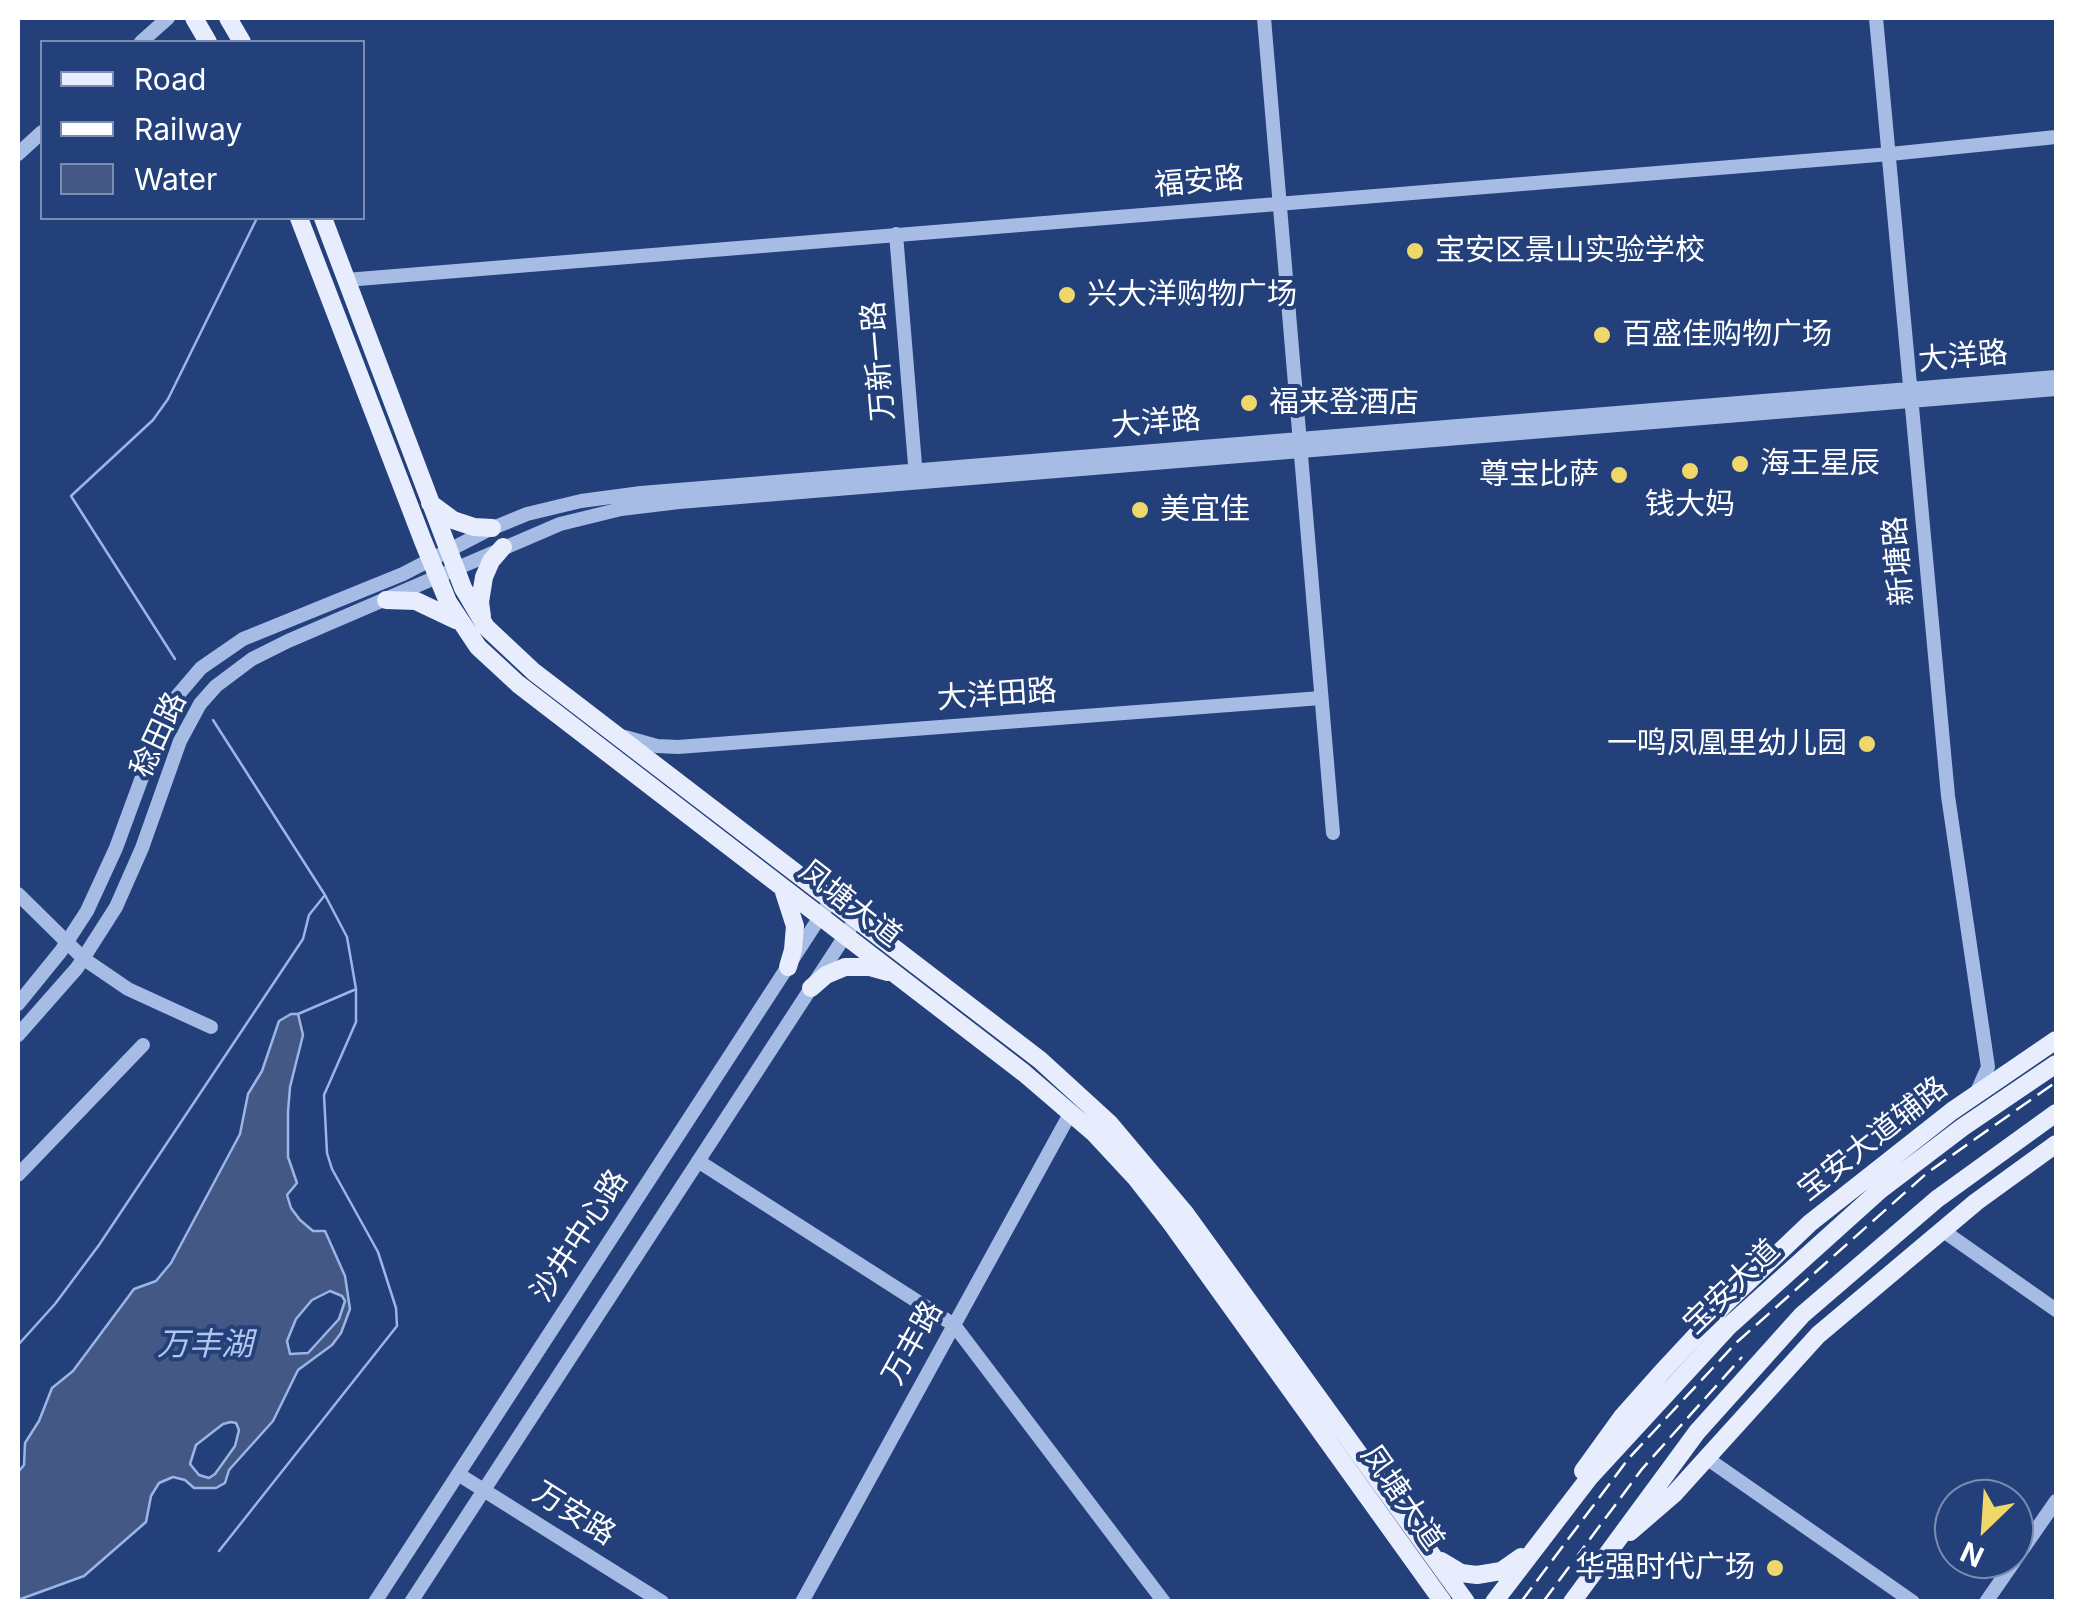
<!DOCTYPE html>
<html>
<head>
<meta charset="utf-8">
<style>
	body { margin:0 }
	#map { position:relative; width:2074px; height:1619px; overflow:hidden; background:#23407b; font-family:Inter,sans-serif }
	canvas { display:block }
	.frame { position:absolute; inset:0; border:20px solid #fff; pointer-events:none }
	.legend { position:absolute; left:40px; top:40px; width:325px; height:180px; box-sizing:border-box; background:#23407b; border:2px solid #7b8cb0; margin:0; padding:12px 18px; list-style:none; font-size:30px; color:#fff }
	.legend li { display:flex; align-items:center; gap:20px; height:50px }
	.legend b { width:50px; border:2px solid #7b8cb0 }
	.north { position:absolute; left:1934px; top:1479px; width:100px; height:100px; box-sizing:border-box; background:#23407b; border:2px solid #7b8cb0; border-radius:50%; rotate:205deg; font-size:28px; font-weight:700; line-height:40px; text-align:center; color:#fff }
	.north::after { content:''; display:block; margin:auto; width:35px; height:45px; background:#efd76a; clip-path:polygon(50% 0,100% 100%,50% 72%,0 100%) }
</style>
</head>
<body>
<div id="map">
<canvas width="2074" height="1619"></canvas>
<div class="frame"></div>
<ul class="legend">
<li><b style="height:12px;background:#e7edfc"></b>Road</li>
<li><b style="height:12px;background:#fff"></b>Railway</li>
<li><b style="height:28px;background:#435884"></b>Water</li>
</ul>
<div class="north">N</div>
</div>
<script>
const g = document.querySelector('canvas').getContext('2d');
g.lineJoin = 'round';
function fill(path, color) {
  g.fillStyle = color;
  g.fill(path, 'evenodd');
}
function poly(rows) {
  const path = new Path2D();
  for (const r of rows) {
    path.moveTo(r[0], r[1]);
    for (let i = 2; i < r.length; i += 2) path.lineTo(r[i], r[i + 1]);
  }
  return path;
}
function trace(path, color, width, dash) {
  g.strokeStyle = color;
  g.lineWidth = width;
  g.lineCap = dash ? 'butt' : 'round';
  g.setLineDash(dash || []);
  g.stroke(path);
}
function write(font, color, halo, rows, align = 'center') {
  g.font = font + ' Inter,"Noto Sans SC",sans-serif';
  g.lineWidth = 8;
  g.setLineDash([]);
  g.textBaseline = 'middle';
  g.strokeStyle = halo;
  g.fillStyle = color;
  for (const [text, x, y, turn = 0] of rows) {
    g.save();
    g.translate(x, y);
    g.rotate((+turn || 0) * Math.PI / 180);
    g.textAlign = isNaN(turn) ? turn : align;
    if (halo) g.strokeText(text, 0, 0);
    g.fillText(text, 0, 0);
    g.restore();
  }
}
const water = poly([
	[291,1014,298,1014,303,1035,290,1087,288,1112,288,1157,297,1183,287,1195,291,1208,300,1220,313,1231,325,1231,345,1276,350,1309,341,1333,332,1345,298,1370,273,1421,229,1470,225,1483,216,1488,194,1488,185,1480,173,1477,159,1483,151,1496,146,1522,84,1576,18,1600,18,1472,24,1465,25,1443,39,1421,52,1388,73,1371,134,1289,156,1281,171,1263,240,1134,248,1094,262,1071,279,1021,291,1014],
	[330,1291,342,1296,345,1301,339,1319,308,1353,290,1354,287,1341,296,1319,312,1300,330,1291],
	[231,1422,236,1423,239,1430,235,1446,215,1474,209,1478,199,1475,190,1464,196,1445,223,1424,231,1422]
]);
fill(water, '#435884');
trace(water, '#9bb5e6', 2.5);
trace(poly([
	[175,659,71,496,153,420,168,399,257,218],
	[213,720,325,895,347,937,356,989,356,1022,324,1095,327,1153,332,1169,378,1252,396,1308,397,1326,219,1551],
	[298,1014,354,990],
	[18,1345,55,1304,99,1245,303,939,309,915,325,895]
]), '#9bb5e6', 2.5);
trace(poly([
	[1264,18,1333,833],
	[1876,18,1948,796,1988,1067,1975,1096],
	[141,42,168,18],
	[18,154,42,132],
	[896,234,916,477],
	[346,280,1890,154,2056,137],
	[625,737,657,746,678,747,1321,698],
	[18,894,84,959,128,989,211,1027],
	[18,1004,61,951,87,911,116,848,162,723,177,696,201,668,243,639,403,574,488,530,527,514,581,501,641,493,2056,377],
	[18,1035,77,968,116,907,142,848,180,741,200,704,216,686,252,659,288,641,560,524,621,509,679,502,2056,389],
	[698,1161,954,1325,1164,1602],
	[18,1175,143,1045],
	[1942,1230,2056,1310],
	[1705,1457,1913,1602],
	[458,1474,662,1602],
	[375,1602,831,900],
	[411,1602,856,919],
	[802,1602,1071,1112],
	[1986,1602,2056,1501]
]), '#a6bce5', 14);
trace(poly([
	[194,18,208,42],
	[228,18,242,42],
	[299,218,423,541,448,602,478,647,518,684,1024,1073,1095,1134,1135,1177,1171,1223,1443,1602],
	[323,218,463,588,486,627,534,672,1040,1060,1110,1124,1185,1213,1466,1602],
	[430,503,453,520,474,527,492,528],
	[386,600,416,601,456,620],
	[482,617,480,602,484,577,491,561,503,547],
	[784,892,795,926,793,950,788,967],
	[811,988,826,975,845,967,870,967,888,972],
	[1583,1471,1622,1417,1662,1372,1726,1303,1810,1223,1952,1111,2056,1040],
	[1630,1532,1674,1494,1818,1335,1976,1202,2056,1144],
	[1441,1561,1461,1573,1477,1575,1501,1571,1521,1557],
	[1494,1602,1589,1478,1729,1326,1880,1190,1963,1127,2056,1064],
	[1572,1602,1697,1432,1802,1315,1937,1199,2056,1113]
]), '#e7edfc', 18);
trace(poly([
	[1521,1602,1629,1458,1737,1342,1927,1173,2056,1082],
	[1543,1602,1642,1469,1742,1357]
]), '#fff', 2.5, [18, 8]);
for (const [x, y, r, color] of [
	[1415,251,10,"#efd76a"],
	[1067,295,10,"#efd76a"],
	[1602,335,10,"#efd76a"],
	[1249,403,10,"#efd76a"],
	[1740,464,10,"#efd76a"],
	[1690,471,10,"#efd76a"],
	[1619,475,10,"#efd76a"],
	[1140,510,10,"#efd76a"],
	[1867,744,10,"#efd76a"],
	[1775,1568,10,"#efd76a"]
]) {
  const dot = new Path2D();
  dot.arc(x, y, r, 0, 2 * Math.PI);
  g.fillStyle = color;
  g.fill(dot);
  trace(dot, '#23407b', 4);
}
write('30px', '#fff', '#23407b', [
	["福安路",1199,182,-5],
	["大洋路",1963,357,-5],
	["万新一路",879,361,-95],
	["大洋路",1156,423,-5],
	["新塘路",1899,561,-95],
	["大洋田路",997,695,-4],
	["稔田路",159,735,-65],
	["凤塘大道",850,904,38],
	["宝安大道辅路",1873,1139,-38],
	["沙井中心路",580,1236,-57],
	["宝安大道",1732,1287,-44],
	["万丰路",913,1343,-61],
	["凤塘大道",1402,1498,55],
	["万安路",574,1514,32]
]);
write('30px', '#fff', '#23407b', [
	["宝安区景山实验学校",1435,251],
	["兴大洋购物广场",1087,295],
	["百盛佳购物广场",1622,335],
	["福来登酒店",1269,403],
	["海王星辰",1760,464],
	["尊宝比萨",1599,475,"right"],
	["钱大妈",1690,505,"center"],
	["美宜佳",1160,510],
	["一鸣凤凰里幼儿园",1847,744,"right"],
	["华强时代广场",1755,1568,"right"]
], 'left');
write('italic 32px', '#b2c6ed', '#23407b', [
	["万丰湖",205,1345]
]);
</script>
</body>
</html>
